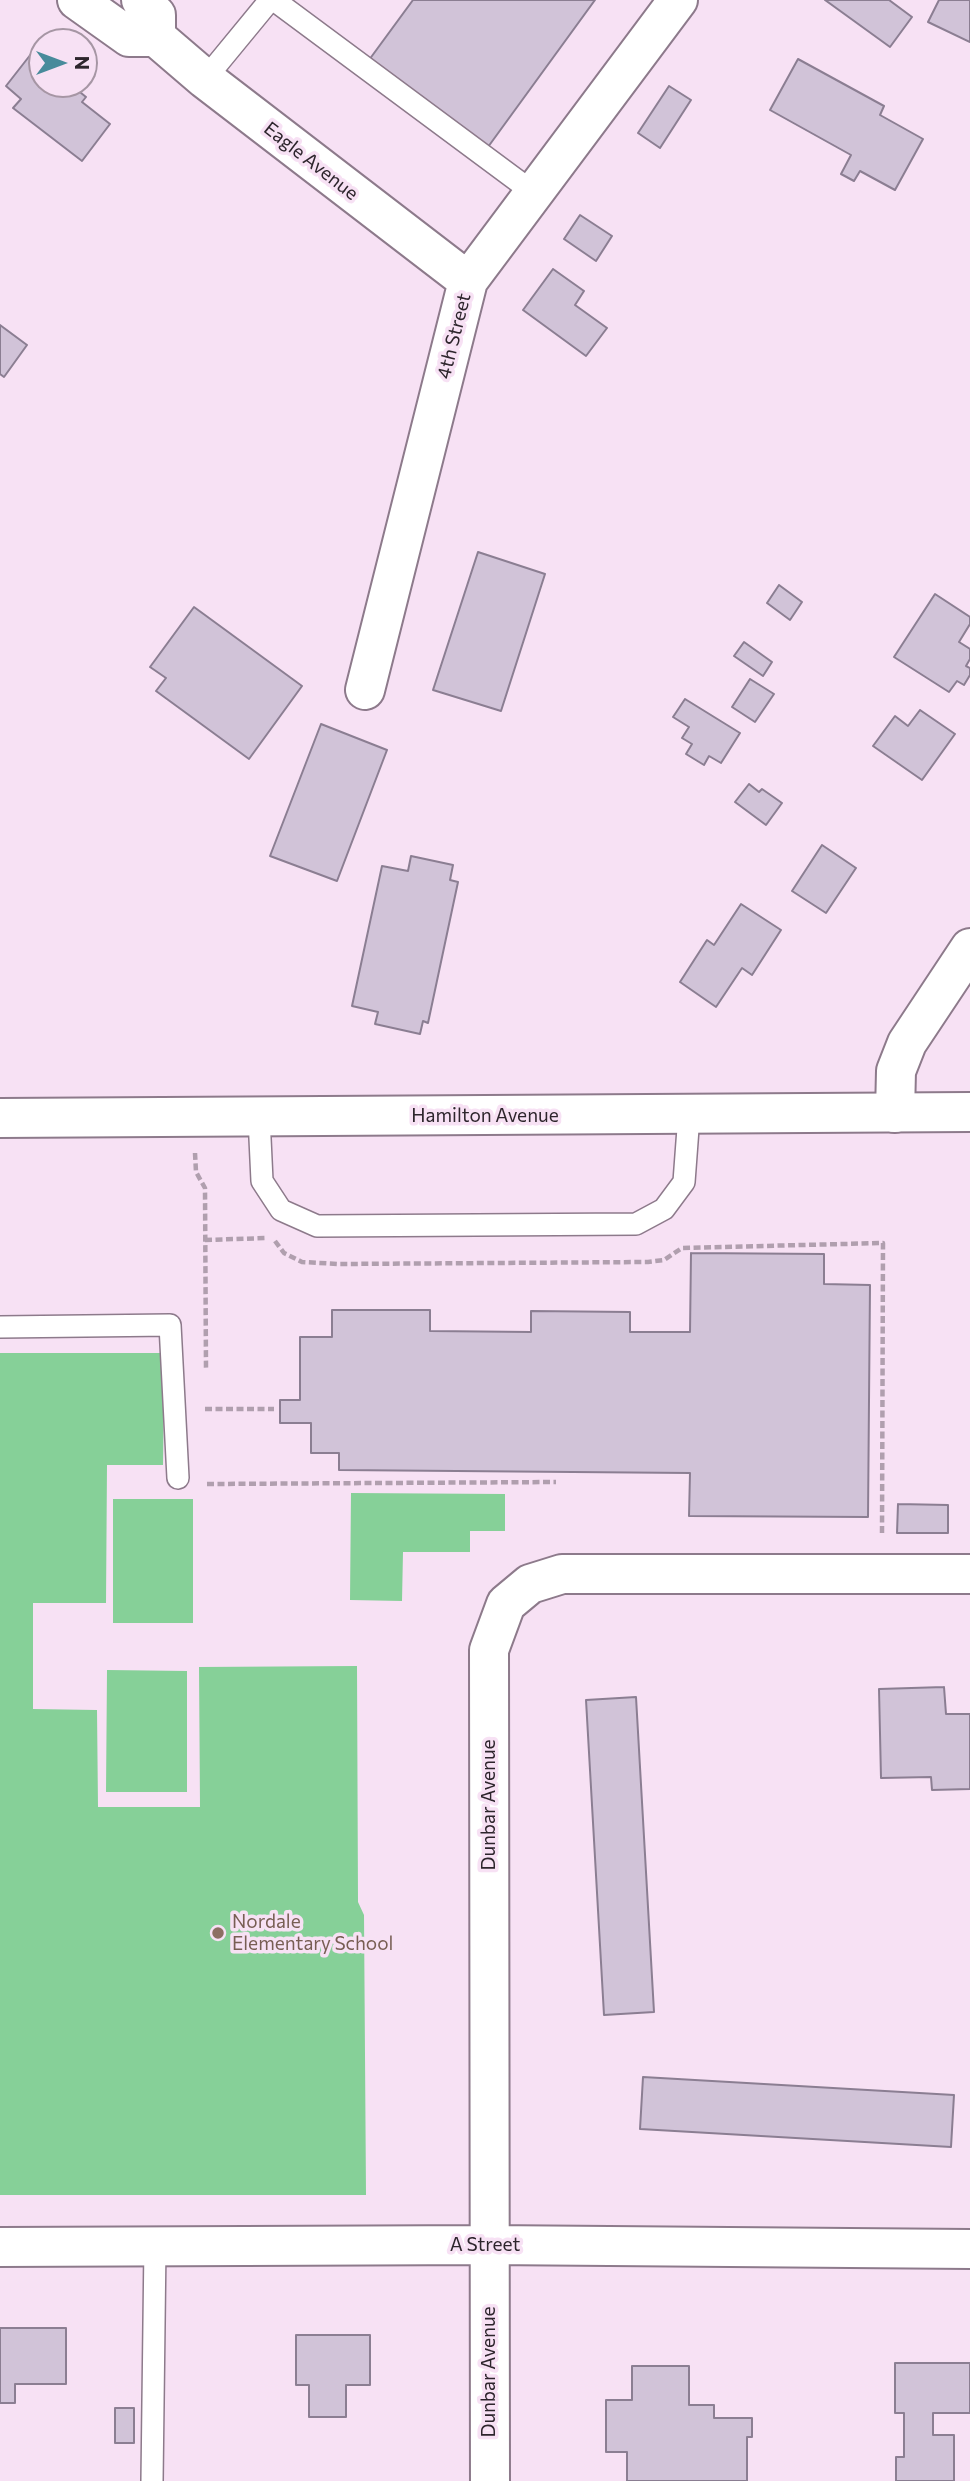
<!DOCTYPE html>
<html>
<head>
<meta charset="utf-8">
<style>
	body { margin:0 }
	#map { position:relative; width:970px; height:2481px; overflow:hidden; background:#f7e1f4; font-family:Commissioner,sans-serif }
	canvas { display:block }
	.north { position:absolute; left:28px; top:28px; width:70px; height:70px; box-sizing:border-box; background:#f7e1f4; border:2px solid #a696a4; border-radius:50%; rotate:90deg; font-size:19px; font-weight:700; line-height:28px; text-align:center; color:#2d252c }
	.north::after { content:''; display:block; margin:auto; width:24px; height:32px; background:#488b9b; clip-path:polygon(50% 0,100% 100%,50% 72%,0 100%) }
</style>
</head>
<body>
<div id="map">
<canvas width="970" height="2481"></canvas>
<div class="north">N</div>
</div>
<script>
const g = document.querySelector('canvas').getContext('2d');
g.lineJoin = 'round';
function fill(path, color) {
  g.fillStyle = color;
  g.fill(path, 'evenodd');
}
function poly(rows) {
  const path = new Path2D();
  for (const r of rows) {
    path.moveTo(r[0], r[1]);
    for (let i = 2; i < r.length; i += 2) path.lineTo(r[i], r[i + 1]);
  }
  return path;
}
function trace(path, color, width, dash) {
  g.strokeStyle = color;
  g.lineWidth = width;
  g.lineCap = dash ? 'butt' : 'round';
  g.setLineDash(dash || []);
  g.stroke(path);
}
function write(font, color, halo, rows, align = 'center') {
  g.font = font + ' Commissioner,sans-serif';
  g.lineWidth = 7;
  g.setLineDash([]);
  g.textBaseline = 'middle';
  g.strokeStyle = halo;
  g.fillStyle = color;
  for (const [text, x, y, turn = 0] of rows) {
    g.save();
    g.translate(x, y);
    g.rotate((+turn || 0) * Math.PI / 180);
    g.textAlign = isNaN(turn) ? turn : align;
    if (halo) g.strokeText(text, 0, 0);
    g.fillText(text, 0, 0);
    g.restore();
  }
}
fill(poly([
	[0,1353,160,1353,164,1394,163,1465,107,1465,106,1603,33,1603,33,1709,97,1710,98,1807,200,1807,199,1667,357,1666,358,1902,364,1915,366,2195,0,2195],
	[351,1493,505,1494,505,1531,470,1531,470,1552,403,1552,402,1601,350,1600],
	[113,1499,193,1499,193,1623,113,1623],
	[107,1670,187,1671,187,1792,106,1792]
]), '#86d098');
const building = poly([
	[413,0,595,0,488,147,369,60,413,0],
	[825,0,889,0,912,17,890,47,825,0],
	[939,0,970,0,970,42,928,22,939,0],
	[31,54,42,63,42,84,70,84,86,97,82,102,110,124,82,161,13,108,21,99,6,86,31,54],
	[798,59,884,106,880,115,923,139,895,190,860,171,854,181,841,174,851,155,770,110,798,59],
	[669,86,691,100,660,148,638,133,669,86],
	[580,215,612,236,596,261,564,239,580,215],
	[553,269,584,291,575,305,607,328,586,356,523,310,553,269],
	[0,325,27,345,4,377,0,374,0,325],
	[478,552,545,574,501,711,433,690,478,552],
	[779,585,802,602,790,620,767,603,779,585],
	[935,594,970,617,970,624,959,642,970,649,970,659,966,666,970,668,970,675,964,685,957,681,949,692,894,657,935,594],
	[194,607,302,686,249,759,156,691,166,678,150,667,194,607],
	[744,642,772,662,763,676,734,656,744,642],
	[750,679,774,694,755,722,732,707,750,679],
	[685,699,740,733,721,763,709,756,704,765,686,754,692,744,682,738,689,727,673,717,685,699],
	[920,710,955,734,922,780,873,746,895,716,908,726,920,710],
	[321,724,387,750,337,881,270,856,321,724],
	[749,784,759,792,762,789,782,803,766,825,735,802,749,784],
	[822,845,856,868,826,913,792,891,822,845],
	[411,856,453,865,450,880,458,882,428,1023,423,1021,420,1034,375,1024,378,1012,352,1006,382,866,408,871,411,856],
	[741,904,781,930,752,975,742,968,716,1007,680,982,707,940,714,945,741,904],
	[691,1253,824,1254,824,1284,870,1285,868,1517,689,1516,690,1473,339,1470,339,1453,311,1453,311,1423,280,1423,280,1400,300,1400,300,1337,332,1337,332,1310,430,1310,430,1331,531,1332,531,1311,630,1312,630,1332,690,1332,691,1253],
	[898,1504,948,1505,948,1533,897,1533,898,1504],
	[944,1687,946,1714,970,1714,970,1789,932,1790,931,1777,881,1778,879,1689,944,1687],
	[636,1697,654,2012,604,2015,586,1700,636,1697],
	[643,2077,954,2095,951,2147,640,2129,643,2077],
	[0,2328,66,2328,66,2384,15,2384,15,2403,0,2403,0,2328],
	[296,2335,370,2335,370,2385,346,2385,346,2417,309,2417,309,2385,296,2385,296,2335],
	[895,2363,970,2363,970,2413,933,2413,933,2435,954,2435,954,2481,896,2481,896,2457,904,2457,904,2413,895,2413,895,2363],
	[632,2366,689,2366,689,2405,714,2405,714,2418,752,2418,752,2437,747,2437,747,2481,627,2481,627,2452,606,2452,606,2400,632,2400,632,2366],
	[115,2408,134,2408,134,2443,115,2443,115,2408]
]);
fill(building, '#d1c3d8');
trace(building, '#8b7e92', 2);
const service = poly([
	[274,0,534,193],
	[205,79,270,0],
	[259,1117,262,1181,281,1210,317,1226,636,1224,664,1209,684,1182,689,1115],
	[0,1327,170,1325,178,1478],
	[152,2481,155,2245]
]);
const minor = poly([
	[77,0,129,37,156,37,205,79,468,281],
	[141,0,156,15,156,37],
	[365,690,468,281,678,0],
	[895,1113,896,1071,907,1043,970,948],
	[0,2247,489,2245,970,2249],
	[490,2481,489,1650,506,1604,530,1584,562,1574,970,1574]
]);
const tertiary = poly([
	[0,1118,970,1112]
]);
trace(service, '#8d7a8b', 24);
trace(minor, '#8d7a8b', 42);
trace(tertiary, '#8d7a8b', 42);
trace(poly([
	[195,1153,196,1172,205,1188,206,1369],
	[205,1240,267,1238],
	[275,1241,284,1253,302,1262,339,1264,648,1262,664,1260,682,1248,883,1243,882,1534],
	[205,1409,274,1409],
	[207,1484,556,1482]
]), '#b09fae', 4.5, [7, 3.5]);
trace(service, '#fff', 21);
trace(minor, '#fff', 38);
trace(tertiary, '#fff', 38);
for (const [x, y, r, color] of [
	[218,1933,7,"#8d6e63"]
]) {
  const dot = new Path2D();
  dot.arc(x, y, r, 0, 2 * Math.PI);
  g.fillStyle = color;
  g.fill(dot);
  trace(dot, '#f7e1f4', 2.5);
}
write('19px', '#2d252c', '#f7e1f4', [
	["Eagle Avenue",311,161,38],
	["4th Street",454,336,-76],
	["Hamilton Avenue",485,1116],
	["Dunbar Avenue",489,1805,-90],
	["A Street",485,2245],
	["Dunbar Avenue",489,2372,-90]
]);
write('19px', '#785e54', '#f7e1f4', [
	["Nordale",232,1922],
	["Elementary School",232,1944]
], 'left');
</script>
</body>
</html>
